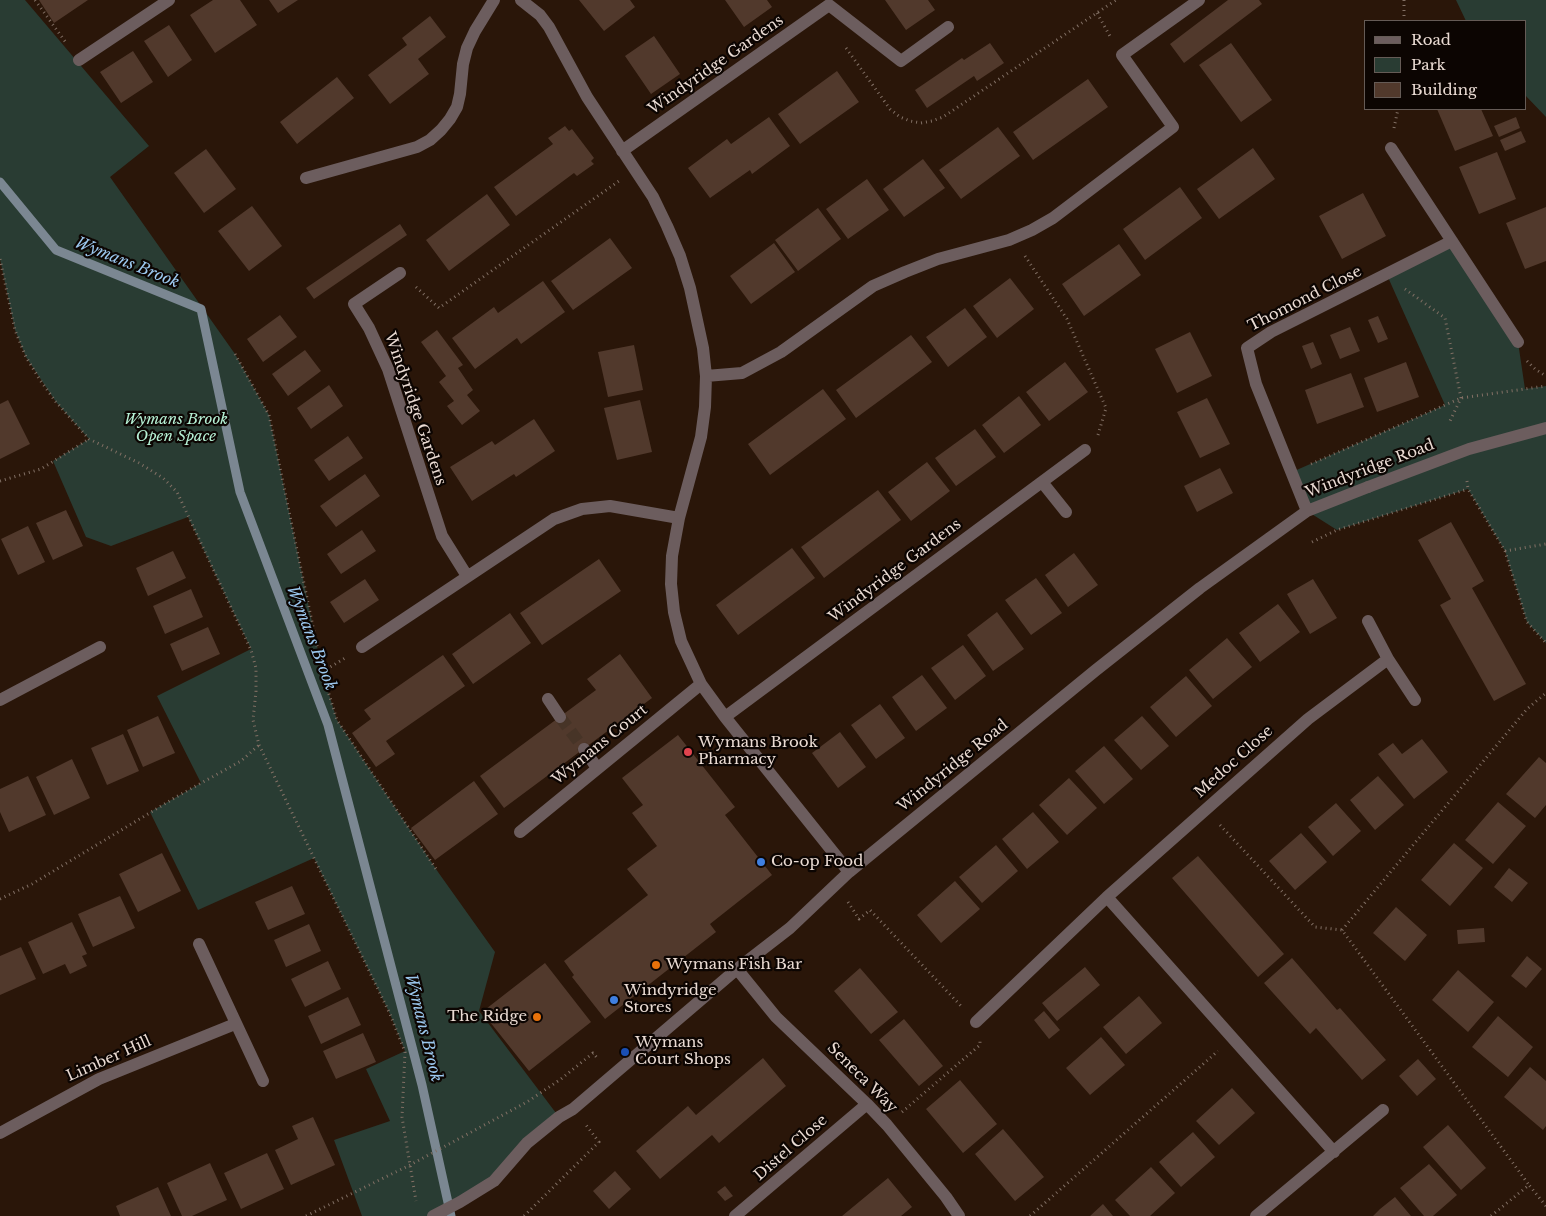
<!DOCTYPE html>
<html>
<head>
<meta charset="utf-8">
<style>
	body { margin:0 }
	#map { position:relative; width:1546px; height:1216px; overflow:hidden; background:#2a1609; font-family:"Libre Baskerville",serif }
	canvas { display:block }
	.legend { position:absolute; left:1364px; top:20px; width:162px; height:90px; box-sizing:border-box; background:#0c0502; border:1px solid #655b56; margin:0; padding:6px 9px; list-style:none; font-size:15px; color:#eadbd3 }
	.legend li { display:flex; align-items:center; gap:10px; height:25px }
	.legend b { width:25px; border:1px solid #655b56 }
</style>
</head>
<body>
<div id="map">
<canvas width="1546" height="1216"></canvas>
<ul class="legend">
<li><b style="height:6px;background:#6c5d5e"></b>Road</li>
<li><b style="height:14px;background:#293c33"></b>Park</li>
<li><b style="height:14px;background:#51392c"></b>Building</li>
</ul>
</div>
<script>
const g = document.querySelector('canvas').getContext('2d');
g.lineJoin = 'round';
function fill(path, color) {
  g.fillStyle = color;
  g.fill(path, 'evenodd');
}
function poly(rows) {
  const path = new Path2D();
  for (const r of rows) {
    path.moveTo(r[0], r[1]);
    for (let i = 2; i < r.length; i += 2) path.lineTo(r[i], r[i + 1]);
  }
  return path;
}
function trace(path, color, width, dash) {
  g.strokeStyle = color;
  g.lineWidth = width;
  g.lineCap = dash ? 'butt' : 'round';
  g.setLineDash(dash || []);
  g.stroke(path);
}
function write(font, color, halo, rows, align = 'center') {
  g.font = font + ' "Libre Baskerville",serif';
  g.lineWidth = 4.5;
  g.setLineDash([]);
  g.textBaseline = 'middle';
  g.strokeStyle = halo;
  g.fillStyle = color;
  for (const [text, x, y, turn = 0] of rows) {
    g.save();
    g.translate(x, y);
    g.rotate((+turn || 0) * Math.PI / 180);
    g.textAlign = isNaN(turn) ? turn : align;
    if (halo) g.strokeText(text, 0, 0);
    g.fillText(text, 0, 0);
    g.restore();
  }
}
fill(poly([
	[0,0,25,0,149,146,110,177,235,354,269,415,323,675,337,720,438,872,495,952,479,1011,559,1117,494,1181,433,1216,362,1216,334,1140,390,1121,366,1069,405,1051,390,1014,314,858,198,910,150,812,201,783,157,696,251,649,188,517,111,546,86,537,53,461,89,439,56,402,26,357,15,330,0,259],
	[1456,0,1546,0,1546,117,1525,95,1525,21,1466,21],
	[1452,241,1518,342,1525,389,1546,386,1546,643,1527,622,1505,551,1468,489,1337,530,1307,511,1292,472,1445,405,1387,275]
]), '#293c33');
trace(poly([
	[0,182,56,250,201,309,240,492,328,725,422,1085,451,1216]
]), '#7b8792', 9);
fill(poly([
	[39,0,88,0,54,23],
	[213,0,240,0,257,25,215,53,190,15],
	[269,0,298,0,278,13],
	[579,0,630,0,635,7,604,31],
	[725,0,767,0,772,7,744,27],
	[885,0,928,0,935,10,906,30],
	[1228,0,1259,0,1262,4,1184,63,1170,44],
	[430,16,446,37,418,59,429,74,390,104,368,75,407,45,402,38],
	[169,25,192,60,168,77,144,41],
	[654,36,680,74,651,94,625,56],
	[990,43,1004,63,977,81,974,76,927,108,915,90,962,58,964,60],
	[1231,43,1272,100,1241,122,1199,65],
	[133,51,153,82,121,103,100,72],
	[837,71,859,102,800,144,778,114],
	[337,77,354,98,297,144,280,122],
	[1088,79,1108,107,1033,160,1013,132],
	[1437,109,1481,109,1493,136,1455,151],
	[769,117,790,146,752,174,750,170,710,198,688,168,727,139,731,144],
	[1516,117,1520,128,1499,137,1494,126],
	[565,126,569,131,572,129,594,158,591,161,594,164,577,176,574,173,516,216,494,187,553,144,548,138],
	[998,127,1020,156,961,199,939,170],
	[1521,131,1526,142,1505,151,1500,140],
	[1253,148,1275,179,1219,219,1197,189],
	[206,149,236,189,204,213,174,173],
	[1497,152,1516,199,1479,214,1459,167],
	[923,159,945,188,904,217,883,189],
	[867,179,889,210,848,239,826,209],
	[1180,187,1202,218,1145,260,1123,229],
	[1363,193,1386,236,1342,259,1319,216],
	[487,194,510,225,449,271,426,240],
	[252,206,282,246,249,271,218,231],
	[1546,207,1546,261,1525,269,1506,223],
	[818,208,841,239,798,271,775,240],
	[400,224,407,235,314,299,306,288],
	[610,238,632,268,573,310,551,281],
	[774,243,795,272,751,304,730,276],
	[1119,244,1141,275,1084,316,1062,284],
	[1010,278,1034,309,997,338,973,306],
	[543,281,565,312,521,344,517,338,475,369,452,338,494,307,498,313],
	[965,308,987,337,948,367,926,337],
	[280,315,297,337,263,362,247,339],
	[1378,316,1388,339,1378,343,1368,320],
	[1350,327,1360,351,1340,359,1330,335],
	[437,330,463,365,458,368,473,390,467,395,480,411,462,425,447,406,454,401,439,382,446,376,421,342],
	[1190,332,1212,376,1177,393,1155,349],
	[911,335,932,362,856,418,836,390],
	[1313,342,1322,364,1311,369,1302,346],
	[634,345,643,390,608,397,598,352],
	[305,350,321,371,288,396,272,374],
	[1065,362,1088,392,1049,421,1026,392],
	[1406,362,1419,397,1377,412,1364,378],
	[1351,373,1364,407,1317,424,1305,390],
	[329,385,343,406,311,429,297,408],
	[823,389,846,419,770,475,748,444],
	[1019,396,1041,425,1004,453,982,425],
	[1207,398,1230,444,1200,458,1177,412],
	[8,400,30,444,0,459,0,404],
	[640,400,652,452,617,460,604,408],
	[534,419,555,451,516,477,514,474,472,501,450,467,492,441,495,445],
	[975,429,996,457,956,486,935,458],
	[348,436,363,458,329,481,314,460],
	[927,462,950,491,911,521,888,492],
	[1220,468,1233,493,1197,512,1184,486],
	[365,474,380,496,336,527,320,506],
	[878,490,901,520,824,578,801,547],
	[66,510,83,546,53,560,36,523],
	[1451,522,1484,581,1472,588,1526,684,1494,701,1440,605,1451,599,1418,540],
	[28,526,45,562,18,575,1,539],
	[362,530,376,551,341,574,327,554],
	[792,548,815,578,738,635,716,605],
	[173,551,186,578,148,596,136,568],
	[1074,553,1098,585,1068,607,1045,575],
	[599,559,621,591,542,645,520,613],
	[1036,578,1062,613,1031,635,1005,600],
	[365,579,379,600,344,623,330,602],
	[1313,579,1337,618,1310,634,1287,594],
	[191,589,203,617,165,634,153,606],
	[1278,604,1300,632,1260,662,1239,633],
	[997,612,1024,649,993,671,967,635],
	[510,613,531,643,473,684,452,654],
	[208,627,220,654,182,671,170,644],
	[1227,638,1252,667,1213,699,1189,670],
	[963,645,986,676,955,700,931,668],
	[620,654,652,698,504,808,480,776,596,690,587,679],
	[443,655,465,686,386,741,395,754,376,767,352,733,371,719,364,710],
	[922,675,947,708,916,731,892,697],
	[1186,676,1212,706,1176,737,1150,707],
	[880,704,905,738,876,759,851,725],
	[158,716,175,753,143,767,127,730],
	[1142,716,1169,746,1141,770,1114,740],
	[840,732,866,767,838,788,812,753],
	[123,734,139,771,107,785,91,748],
	[678,735,735,807,725,815,772,875,710,924,716,932,605,1019,572,977,574,975,564,961,648,895,627,869,657,846,632,813,643,805,622,778],
	[1422,739,1448,772,1414,799,1378,754,1393,743,1402,754],
	[1104,746,1133,779,1104,804,1075,771],
	[1539,757,1546,763,1546,805,1535,818,1506,794],
	[72,759,90,798,54,815,36,777],
	[28,776,46,815,9,832,0,812,0,789],
	[1378,776,1404,805,1375,830,1350,800],
	[1069,778,1097,808,1067,835,1039,805],
	[474,781,498,814,435,860,411,828],
	[1498,802,1526,826,1493,864,1465,840],
	[1336,803,1361,831,1333,856,1308,827],
	[1033,812,1059,842,1027,869,1002,839],
	[1301,833,1327,862,1295,890,1269,861],
	[1454,843,1483,868,1450,906,1421,880],
	[996,845,1018,871,982,903,959,877],
	[162,853,181,891,138,912,119,874],
	[1198,856,1284,954,1258,977,1172,878],
	[1509,868,1528,883,1512,902,1494,887],
	[955,881,980,909,941,943,917,915],
	[292,886,305,914,268,930,255,902],
	[120,896,135,928,93,947,78,914],
	[1396,907,1427,935,1405,961,1373,933],
	[72,922,87,954,82,956,87,966,70,974,65,964,43,974,28,942],
	[309,924,321,951,286,967,274,940],
	[1484,928,1485,942,1458,944,1457,930],
	[21,947,36,979,0,995,0,956],
	[1527,956,1542,969,1526,988,1511,976],
	[1292,958,1337,1010,1340,1008,1386,1060,1362,1080,1316,1028,1310,1034,1264,983],
	[328,961,341,989,305,1007,291,979],
	[545,963,591,1022,529,1071,482,1012],
	[1085,967,1100,985,1057,1021,1042,1003],
	[860,968,898,1012,871,1034,834,991],
	[1458,970,1494,1002,1468,1032,1432,1000],
	[1139,996,1162,1023,1126,1054,1103,1027],
	[348,997,361,1025,321,1044,308,1016],
	[1044,1011,1060,1030,1049,1039,1034,1020],
	[1498,1016,1533,1047,1508,1077,1472,1047],
	[904,1019,943,1066,919,1086,879,1040],
	[363,1033,376,1062,336,1079,323,1051],
	[1101,1037,1125,1065,1090,1095,1066,1068],
	[763,1058,786,1086,719,1143,712,1135,660,1179,636,1151,688,1106,696,1115],
	[1418,1059,1436,1079,1417,1096,1399,1076],
	[1530,1067,1546,1081,1546,1126,1543,1130,1504,1097],
	[960,1080,997,1124,963,1153,926,1109],
	[1232,1088,1255,1113,1219,1145,1196,1121],
	[313,1117,335,1165,291,1185,275,1150,298,1139,292,1126],
	[1448,1125,1486,1168,1461,1190,1423,1147],
	[1003,1129,1044,1177,1015,1201,975,1154],
	[1193,1132,1215,1157,1181,1187,1159,1162],
	[267,1153,284,1189,241,1209,224,1173],
	[210,1163,227,1200,192,1216,182,1216,167,1183],
	[1429,1164,1457,1195,1433,1216,1424,1216,1400,1188],
	[1151,1167,1175,1193,1150,1216,1130,1216,1115,1200],
	[615,1171,631,1189,609,1209,593,1191],
	[888,1178,912,1207,901,1216,842,1216],
	[725,1186,733,1196,725,1201,717,1192],
	[158,1187,171,1216,120,1216,116,1206],
	[1395,1197,1411,1216,1373,1216,1380,1209],
	[1103,1204,1113,1216,1090,1216]
]), '#51392c');
trace(poly([
	[560,717,584,749]
]), '#473427', 12, [12, 6]);
trace(poly([
	[35,0,67,44],
	[1097,13,1111,38],
	[1404,21,1404,0],
	[846,48,890,109,900,117,910,121,921,123,932,121,943,117,1116,0],
	[1394,128,1398,109],
	[1025,256,1067,319,1106,408,1098,435],
	[0,259,15,330,26,357,40,380,56,402,89,439,139,463,163,478,177,492,251,650,256,668,256,691,253,720,259,745,390,1014,405,1052,402,1117,416,1201],
	[416,287,439,308,619,181],
	[1405,289,1445,318,1461,398,1449,423],
	[235,354,269,415,323,675,337,720,438,872],
	[1527,361,1535,369,1546,376],
	[1311,464,1461,398,1546,386],
	[0,481,41,469,89,439],
	[1467,481,1468,489,1505,551,1527,622,1546,643],
	[1312,542,1337,530,1468,489],
	[1505,551,1546,544],
	[322,672,345,658],
	[1220,825,1315,927,1342,930,1529,1185],
	[0,899,32,884,176,797,241,761,259,745],
	[848,902,859,919,870,910,961,1006],
	[1342,930,1527,709,1546,693],
	[902,1112,980,1045,980,1041],
	[306,1216,410,1165,527,1102,561,1079,593,1053,598,1059],
	[524,1216,599,1142,586,1125],
	[1030,1216,1218,1051],
	[1491,1216,1529,1185,1546,1206]
]), '#827065', 3, [1, 4]);
trace(poly([
	[521,0,540,15,549,27,587,97,653,197,667,226,680,256,690,288,703,348,706,376,705,407,701,437,679,518,672,556,671,584,674,612,681,641,701,684,725,717,849,872],
	[79,60,169,0],
	[1391,148,1518,342],
	[622,151,829,5,901,61,948,27],
	[306,178,417,147,430,140,441,130,450,119,457,107,460,94,463,64,467,48,475,31,494,0],
	[400,273,354,304,369,328,388,369,442,536,467,576],
	[706,376,742,373,781,352,873,286,905,272,938,259,1009,240,1032,230,1053,218,1173,127,1122,55,1199,0],
	[1042,482,1066,512],
	[1307,511,1256,384,1247,348,1271,332,1452,241],
	[1368,621,1388,659,1415,700],
	[362,647,554,519,582,509,610,506,679,518],
	[548,699,560,717],
	[0,700,100,647],
	[725,717,1085,450],
	[584,749,597,768],
	[520,832,701,684],
	[1107,897,1334,1152],
	[199,944,263,1081],
	[737,969,776,1017,867,1104,887,1125,946,1197,959,1216],
	[976,1022,1107,897,1308,719,1388,659],
	[0,1133,99,1079,235,1024],
	[433,1216,460,1202,494,1181,527,1143,559,1117,573,1109,737,969,790,928,849,872,1096,670,1200,588,1307,511,1368,487],
	[735,1216,867,1104],
	[1256,1216,1383,1110]
]), '#6c5d5e', 12);
trace(poly([
	[1368,487,1469,449,1546,428]
]), '#6c5d5e', 12);
for (const [x, y, r, color] of [
	[688,752,5,"#e0444e"],
	[761,862,5,"#3f7fe0"],
	[656,965,5,"#e8710a"],
	[614,1000,5,"#3f7fe0"],
	[537,1017,5,"#e8710a"],
	[625,1052,5,"#1a4fb4"]
]) {
  const dot = new Path2D();
  dot.arc(x, y, r, 0, 2 * Math.PI);
  g.fillStyle = color;
  g.fill(dot);
  trace(dot, '#0c0502', 2);
}
write('15px', '#eadbd3', '#0c0502', [
	["Windyridge Gardens",716,65,-35],
	["Thomond Close",1305,299,-27],
	["Windyridge Gardens",415,409,71],
	["Windyridge Road",1370,469,-21],
	["Windyridge Gardens",895,571,-37],
	["Wymans Court",600,745,-39],
	["Medoc Close",1234,762,-42],
	["Windyridge Road",953,766,-39],
	["Limber Hill",109,1059,-24],
	["Seneca Way",862,1078,45],
	["Distel Close",791,1148,-41]
]);
write('italic 15px', '#b6f1d5', '#0c0502', [
	["Wymans Brook",176,420],
	["Open Space",176,437]
]);
write('15px', '#eadbd3', '#0c0502', [
	["Wymans Brook",698,743],
	["Pharmacy",698,760],
	["Co-op Food",771,862],
	["Wymans Fish Bar",666,965],
	["Windyridge",624,991],
	["Stores",624,1008],
	["The Ridge",527,1017,"right"],
	["Wymans",635,1043],
	["Court Shops",635,1060]
], 'left');
write('italic 16px', '#9bc7ee', '#0c0502', [
	["Wymans Brook",127,263,22],
	["Wymans Brook",311,638,69],
	["Wymans Brook",423,1028,76]
]);
</script>
</body>
</html>
